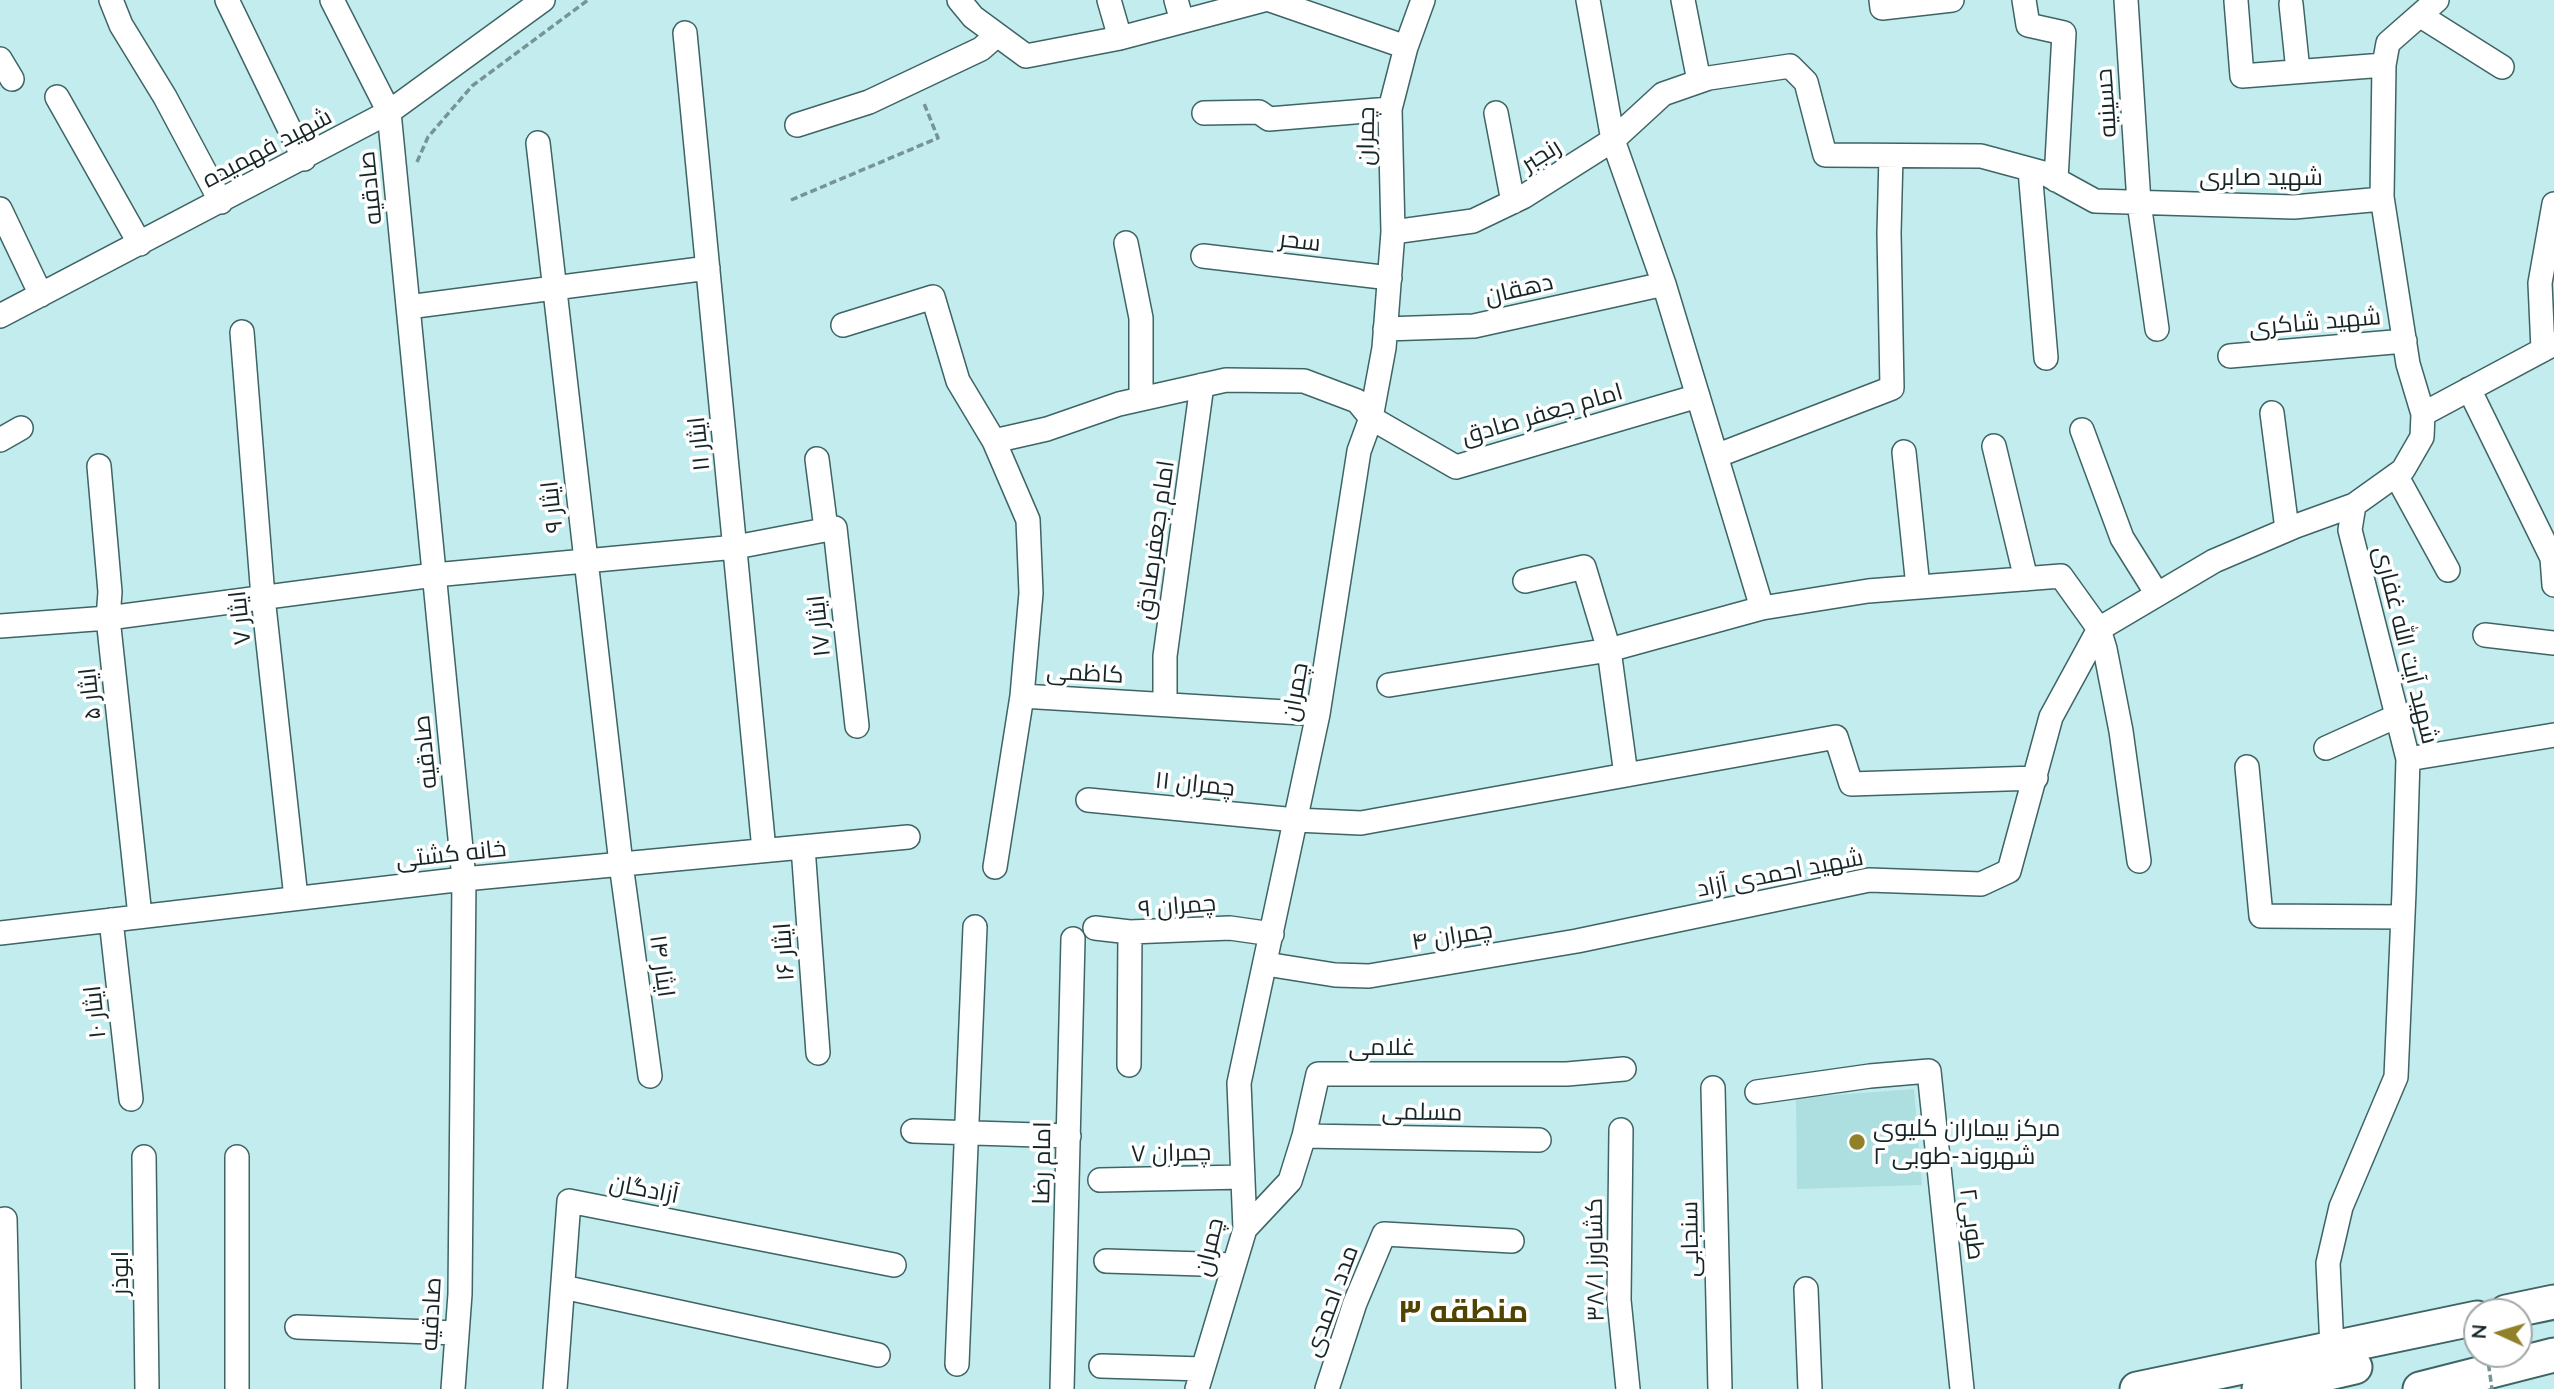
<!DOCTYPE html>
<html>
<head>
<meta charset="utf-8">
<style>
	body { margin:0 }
	#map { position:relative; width:2554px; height:1389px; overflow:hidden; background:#c2eced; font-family:Lato,sans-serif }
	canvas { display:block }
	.north { position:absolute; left:2463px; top:1298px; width:70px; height:70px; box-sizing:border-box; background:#fff; border:2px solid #a2a8a9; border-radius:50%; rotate:274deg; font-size:19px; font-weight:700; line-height:28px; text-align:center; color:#162627 }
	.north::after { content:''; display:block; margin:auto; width:24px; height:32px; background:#908128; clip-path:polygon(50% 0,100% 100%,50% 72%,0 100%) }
</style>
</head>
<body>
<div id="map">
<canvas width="2554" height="1389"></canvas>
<div class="north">N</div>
</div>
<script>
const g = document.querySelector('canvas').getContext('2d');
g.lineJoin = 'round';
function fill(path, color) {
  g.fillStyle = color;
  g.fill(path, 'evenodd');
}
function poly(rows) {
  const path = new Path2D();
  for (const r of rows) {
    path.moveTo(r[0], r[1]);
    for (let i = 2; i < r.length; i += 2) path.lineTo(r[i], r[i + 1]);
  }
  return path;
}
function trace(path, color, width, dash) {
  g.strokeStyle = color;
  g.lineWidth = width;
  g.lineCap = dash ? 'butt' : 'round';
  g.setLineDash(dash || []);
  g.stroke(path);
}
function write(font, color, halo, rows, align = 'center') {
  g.font = font + ' Lato,Cairo,sans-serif';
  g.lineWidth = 7;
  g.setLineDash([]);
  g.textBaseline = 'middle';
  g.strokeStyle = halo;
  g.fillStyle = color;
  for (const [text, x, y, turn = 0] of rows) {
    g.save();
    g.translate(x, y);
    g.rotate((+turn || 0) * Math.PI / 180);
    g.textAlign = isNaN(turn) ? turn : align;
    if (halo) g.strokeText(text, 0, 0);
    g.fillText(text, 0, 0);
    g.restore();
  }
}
fill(poly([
	[1914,1089,1922,1185,1797,1189,1796,1098]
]), '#addfe0');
const minor = poly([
	[111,0,121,25,165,97,221,202],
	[227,0,304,159],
	[332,0,389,112,464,879,460,1294,453,1389],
	[959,0,973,17,1026,56,1120,38,1264,0],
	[1109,0,1120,38],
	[1176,0,1182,21],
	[1270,0,1406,47],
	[1588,0,1613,140,1664,284,1762,608],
	[1683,0,1699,81],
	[1881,0,1882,8,1952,0],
	[2024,0,2028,25,2064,33,2056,180],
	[2126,0,2139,203,2157,329],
	[2236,1,2242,76,2384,65],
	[2291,4,2298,71],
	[2421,16,2502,67],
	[685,33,764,850],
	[0,59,12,79],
	[57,97,140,244],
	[1204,113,1259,112,1269,119,1390,109],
	[1496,113,1513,202],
	[797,125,869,102,981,49,997,35],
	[538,143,621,864,650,1076],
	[2030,170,2046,358],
	[0,209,41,295],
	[1393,232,1473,221,1523,197,1613,140,1663,94,1709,78,1790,66,1806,82,1825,155,1981,156,2044,173,2095,201,2294,207,2382,199],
	[1126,243,1141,318,1141,399],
	[1203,256,1390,278],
	[408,307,708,268],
	[0,316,389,112,543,0],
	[843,325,933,297,958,381,994,441,1028,520,1031,593,1022,696],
	[1385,329,1474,326,1664,284],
	[242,332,263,597,296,898],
	[2543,350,2540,283,2554,204],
	[2230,356,2405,341],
	[2469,389,2552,558,2554,585],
	[2272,413,2287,529],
	[2423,414,2554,344],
	[2082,430,2122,538,2157,594],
	[0,440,21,428],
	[994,441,1047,429,1119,404,1226,380,1304,381,1357,401,1371,418,1456,467,1698,396],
	[1994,446,2026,579],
	[1904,452,1918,587],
	[1716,456,1892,388,1889,233,1891,156],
	[817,459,826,529],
	[99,466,110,592,108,618,140,916],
	[2396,475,2448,570],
	[0,626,108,618,434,575,736,547,835,528,857,726],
	[2485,635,2554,643],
	[1389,685,1609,650,1584,567,1525,581],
	[1165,703,1165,656,1202,385],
	[2326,748,2397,716],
	[2408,759,2554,735],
	[2247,767,2261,916,2403,917],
	[1626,775,1609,650,1762,608,1868,591,2061,576,2099,629,2105,649,2121,731,2139,861],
	[1088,800,1296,820,1361,823,1836,737,1851,784,2036,778],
	[803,847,818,1053],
	[995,867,1022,696,1318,714],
	[111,920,131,1099],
	[1095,928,1130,932],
	[0,933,464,879,908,837],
	[1266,964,1335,975,1369,976,1577,941,1869,880,1981,884,2009,871,2051,717,2099,629,2214,561,2296,526,2354,505],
	[1129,1065,1130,932,1230,928,1272,934],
	[1713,1088,1720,1389],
	[1757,1092,1870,1076,1929,1071,1962,1389],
	[1621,1130,1619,1300,1628,1389],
	[913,1131,1069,1136],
	[1304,1136,1539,1140],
	[144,1157,147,1389],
	[1100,1180,1243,1177],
	[0,1220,5,1219,9,1389],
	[1245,1229,1290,1181,1304,1136,1318,1074,1567,1074,1624,1069],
	[1106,1261,1234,1265],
	[563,1287,878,1355],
	[1806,1289,1810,1389],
	[297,1327,457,1333],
	[2332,1348,2328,1263,2341,1207,2396,1077,2404,892,2408,759,2350,530,2354,505,2403,470,2422,437,2423,414,2408,364,2382,197,2384,65,2388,43,2437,0],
	[957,1364,975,927],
	[1101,1366,1203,1369],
	[237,1389,237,1157],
	[555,1389,569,1201,894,1265],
	[1062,1389,1073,939],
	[1197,1389,1245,1229,1239,1083,1318,714,1359,451,1371,418,1384,348,1393,232,1390,109,1406,47,1423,0],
	[1327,1389,1355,1303,1384,1234,1512,1241]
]);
const highway = poly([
	[2506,1312,2554,1302],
	[2137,1389,2477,1318],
	[2259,1389,2355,1367],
	[2420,1389,2554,1355]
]);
trace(minor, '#3e6465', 26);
trace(highway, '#3e6465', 37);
trace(poly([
	[417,162,428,137,472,86,588,0],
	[791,200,938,138,923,101]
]), '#769495', 3.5, [7, 3.5]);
trace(minor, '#fff', 23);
trace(highway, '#fff', 33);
trace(poly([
	[2487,1354,2492,1389]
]), '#769495', 3.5, [7, 3.5]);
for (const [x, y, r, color] of [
	[1857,1142,9,"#908128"]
]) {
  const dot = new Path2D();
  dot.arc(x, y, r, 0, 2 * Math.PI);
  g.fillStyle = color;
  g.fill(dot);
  trace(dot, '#fff', 2.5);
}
write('24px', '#162627', '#fff', [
	["حسینیه",2106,103,-94],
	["چمران",1366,136,-89],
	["شهید فهمیده",267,148,-28],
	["رنجبر",1541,155,-32],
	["شهید صابری",2261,177],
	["صادقیه",370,188,-96],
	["سحر",1300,241,7],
	["دهقان",1519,289,-13],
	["شهید شاکری",2315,322,-5],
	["امام جعفر صادق",1542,414,-16],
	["ایثار ۱۱",699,444,-96],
	["ایثار ۹",552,507,-96],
	["امام جعفرصادق",1155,540,-82],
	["ایثار ۷",240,618,-96],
	["ایثار ۱۷",819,626,-96],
	["شهید آیت الله غفاری",2406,645,76],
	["کاظمی",1085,673,3],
	["چمران",1295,692,-80],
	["ایثار ۵",90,694,-96],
	["صادقیه",425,752,-96],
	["چمران ۱۱",1195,784,6],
	["خانه کشتی",451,854,-6],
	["شهید احمدی آزاد",1780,873,-11],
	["چمران ۹",1177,906,-5],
	["چمران ۴",1452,936,-9],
	["ایثار ۱۶",784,952,-94],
	["ایثار ۱۴",662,966,82],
	["ایثار ۱۰",95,1012,-96],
	["غلامی",1382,1047],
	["مسلمی",1422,1112,1],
	["چمران ۷",1171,1153,-1],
	["امام رضا",1042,1163,-89],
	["آزادگان",644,1189,11],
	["طوبی۲",1972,1224,83],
	["سنجابی",1690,1239,-91],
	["چمران",1209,1247,-77],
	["کشاورز ۳۸/۱",1595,1260,-91],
	["ابوذر",120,1273,-90],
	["مدد احمدی",1331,1301,-70],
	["صادقیه",431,1314,-87]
]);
write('24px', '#162627', '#fff', [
	["مرکز بیماران کلیوی",1873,1128],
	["شهروند-طوبی ۲",1873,1156]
], 'left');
write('bold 32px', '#4f4501', '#fff', [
	["منطقه ۳",1463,1312]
]);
</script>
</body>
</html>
